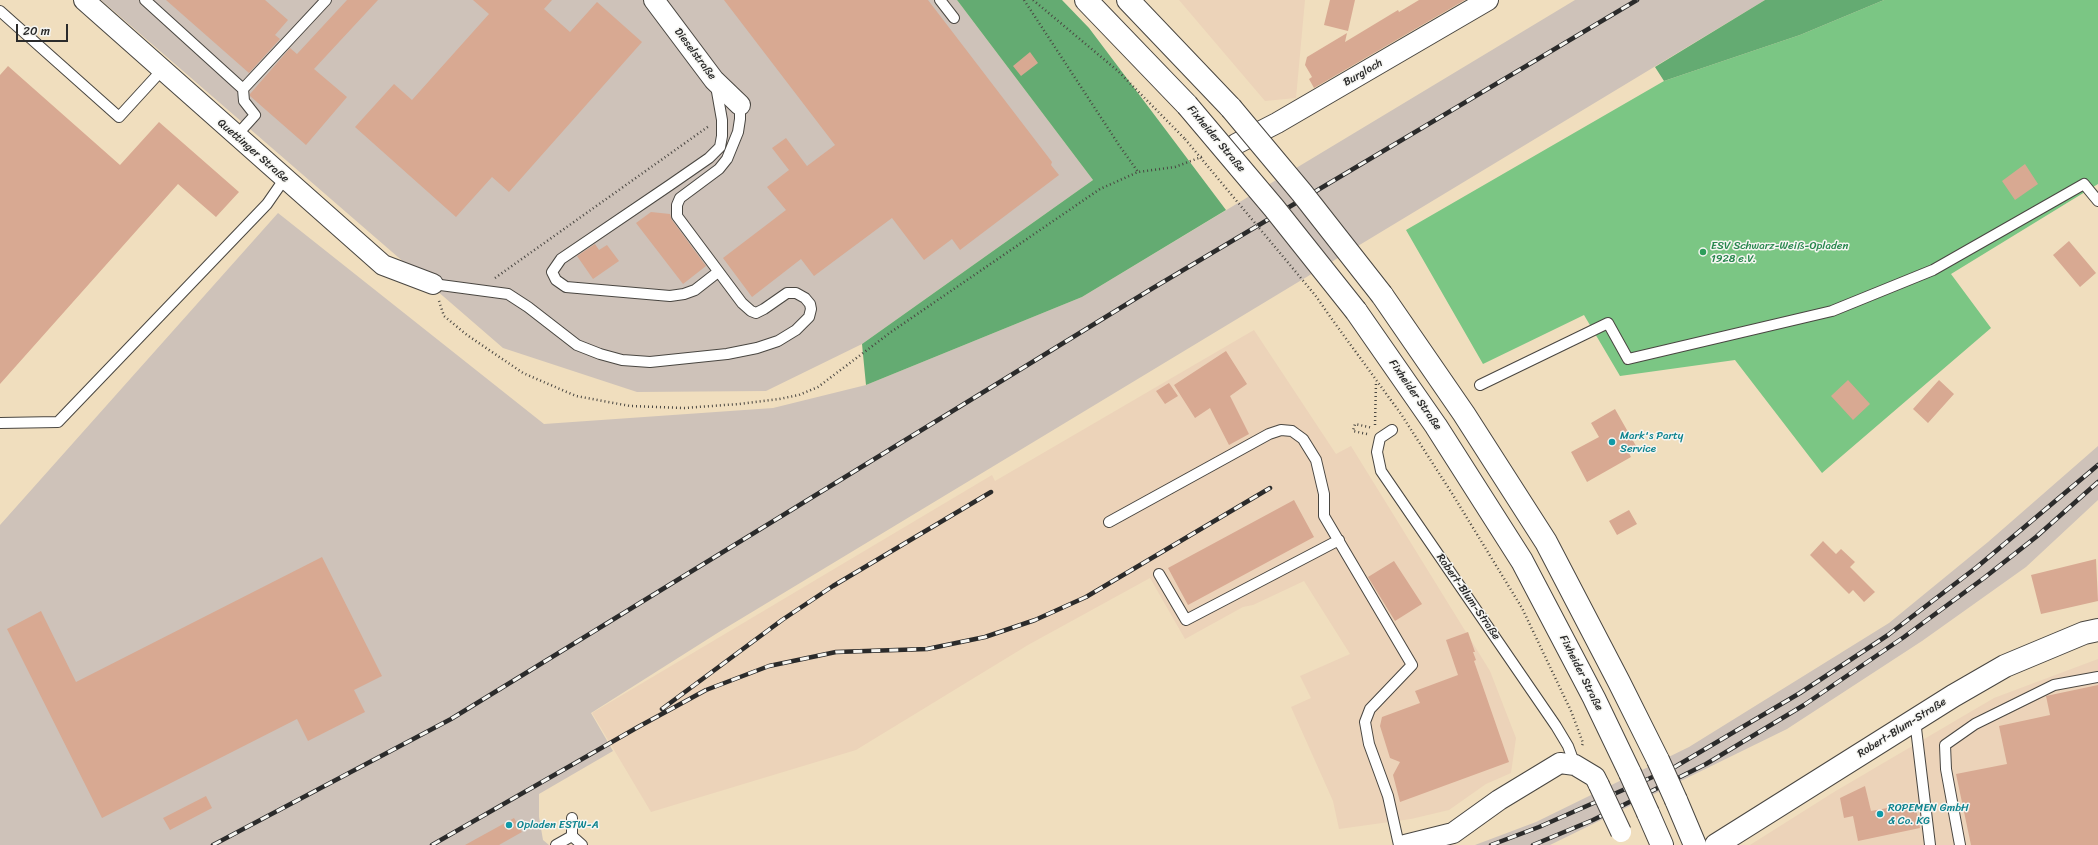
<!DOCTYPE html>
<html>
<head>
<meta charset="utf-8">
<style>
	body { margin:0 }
	#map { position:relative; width:2098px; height:845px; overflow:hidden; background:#f0debe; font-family:Sriracha,sans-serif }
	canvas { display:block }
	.scale { position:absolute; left:16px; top:24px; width:52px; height:18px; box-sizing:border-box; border:2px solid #2b2b2b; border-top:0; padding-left:5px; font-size:12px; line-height:14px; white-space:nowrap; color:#2b2b2b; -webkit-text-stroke:3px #f6f6f2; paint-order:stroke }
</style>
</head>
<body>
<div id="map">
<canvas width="2098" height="845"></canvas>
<div class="scale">20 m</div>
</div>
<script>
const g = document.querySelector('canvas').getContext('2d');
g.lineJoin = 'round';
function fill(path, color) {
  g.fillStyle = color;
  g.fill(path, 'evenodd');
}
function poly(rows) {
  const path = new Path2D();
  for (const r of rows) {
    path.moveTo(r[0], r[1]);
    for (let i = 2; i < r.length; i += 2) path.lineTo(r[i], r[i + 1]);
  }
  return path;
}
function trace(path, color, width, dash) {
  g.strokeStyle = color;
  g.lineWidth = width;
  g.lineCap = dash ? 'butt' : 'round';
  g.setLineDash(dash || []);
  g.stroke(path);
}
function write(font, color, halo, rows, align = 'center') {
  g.font = font + ' Sriracha,sans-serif';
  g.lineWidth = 3;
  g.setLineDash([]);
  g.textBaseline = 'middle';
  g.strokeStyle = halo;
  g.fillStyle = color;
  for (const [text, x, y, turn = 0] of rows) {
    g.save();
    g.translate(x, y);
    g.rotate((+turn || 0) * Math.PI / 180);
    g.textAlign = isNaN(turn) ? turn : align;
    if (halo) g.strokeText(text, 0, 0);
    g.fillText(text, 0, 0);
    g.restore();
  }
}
fill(poly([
	[1179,0,1305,0,1296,98,1265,101],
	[1254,330,1336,454,1351,446,1490,671,1516,738,1511,773,1486,784,1449,810,1411,819,1339,829,1333,801,1291,707,1311,698,1300,676,1350,654,1304,581,1253,605,1243,607,1185,639,1150,578,1028,645,856,750,651,812,592,713,992,475,995,481],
	[2098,659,2098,845,1750,845,1834,792,1994,698]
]), '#ecd3b9');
fill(poly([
	[101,0,957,0,1093,180,862,344,766,391,637,392,503,348],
	[1575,0,1765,0,719,632,591,713,613,751,539,794,539,817,543,840,549,845,0,845,0,525,278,213,544,424,773,408,866,385,1082,297],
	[2098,446,2098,500,2026,567,1922,641,1787,729,1550,845,1475,845,1536,822,1689,747,1889,623,1988,542]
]), '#cec2b9');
fill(poly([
	[1884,0,2098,0,2098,184,1951,274,1991,328,1822,473,1735,360,1620,376,1584,315,1483,364,1406,230,1664,81,1800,35]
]), '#7bc684');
fill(poly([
	[957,0,1062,0,1089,28,1226,210,1082,297,866,385,862,344,1093,180],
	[1765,0,1884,0,1800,35,1664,81,1655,67]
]), '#64ab72');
fill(poly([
	[166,0,265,0,288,20,275,35,280,39,249,73],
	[347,0,378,0,314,69,347,97,306,145,250,96,250,94,290,48,297,54],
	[473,0,552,0,544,9,570,32,597,2,642,42,509,192,492,177,456,217,355,127,394,84,412,100,489,14],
	[724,0,928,0,1052,162,1051,165,1059,175,960,250,952,239,924,260,892,218,814,276,801,259,752,297,723,258,786,210,767,187,789,170,772,148,786,138,807,166,835,145],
	[1330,0,1355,0,1348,31,1324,25],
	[1419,0,1465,0,1314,88,1309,79,1312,77,1305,65,1307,57,1347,33,1345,42,1398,10,1399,12],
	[1030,52,1038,63,1021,76,1013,66],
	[8,66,120,165,159,122,239,192,216,217,178,184,0,384,0,75],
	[2025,164,2038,184,2015,200,2002,181],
	[651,212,670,214,672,220,706,266,683,284,636,223],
	[2069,241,2096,273,2080,287,2053,255],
	[595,244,599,250,607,245,619,261,593,279,577,256],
	[1226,351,1247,384,1230,396,1249,434,1229,445,1210,408,1195,418,1174,385],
	[1848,380,1870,404,1853,420,1831,396],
	[1939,380,1954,394,1928,423,1913,409],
	[1169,383,1178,396,1165,404,1156,391],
	[1615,409,1636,446,1628,451,1631,457,1587,482,1571,452,1599,437,1591,423],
	[1294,500,1314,537,1188,605,1168,568],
	[1629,510,1637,524,1617,535,1609,521],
	[1823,541,1836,554,1841,549,1855,562,1850,567,1875,592,1864,602,1853,590,1849,594,1810,555],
	[322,557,382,676,354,690,365,712,308,741,297,719,102,818,7,629,41,611,76,682],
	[2096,559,2098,601,2041,614,2031,575],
	[1394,561,1422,604,1395,621,1368,577],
	[1468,632,1475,652,1473,652,1476,660,1474,661,1509,762,1400,802,1393,775,1400,762,1390,758,1380,726,1382,717,1420,703,1415,691,1458,675,1446,640],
	[2098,685,2098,845,1971,845,1956,774,2007,764,1999,726,2050,715,2046,696],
	[1865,786,1871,811,1915,803,1920,828,1858,841,1853,816,1844,818,1840,798],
	[206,796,212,808,170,830,163,818],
	[514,818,522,832,499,845,465,845]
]), '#d8a992');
const service = poly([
	[145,0,243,89],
	[940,0,954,18],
	[0,11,119,117,162,70],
	[716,86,722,120,722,136,720,147,709,158,670,185,561,259,552,272,556,280,566,287,670,296,684,294,695,290,718,272],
	[236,136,255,115,244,101,243,89,326,0],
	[433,284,508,294,528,307,577,345,600,354,622,360,650,362,727,354,757,348,778,341,796,330,809,317,811,309,810,304,805,298,796,293,787,293,764,309,756,313,751,311,742,303,677,216,677,205,680,198,719,169,727,159,738,132,740,119,740,105],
	[1480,385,1608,323,1628,359,1832,311,1933,270,2084,184,2098,201],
	[0,423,58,422,267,204,285,178],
	[1392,430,1380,438,1377,452,1381,471,1556,726,1568,746,1575,765],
	[1109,522,1269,434,1281,430,1292,431,1303,439,1316,460,1324,494,1324,516,1412,665,1370,709,1365,722,1369,744,1388,796,1399,845],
	[1159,574,1186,620,1339,540],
	[1915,720,1930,845],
	[572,836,572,818],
	[556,845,572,836,582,845],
	[1960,845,1946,769,1945,745,1975,724,2054,685,2098,677]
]);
const minor = poly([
	[84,0,383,265,433,284],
	[654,0,714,80,740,105],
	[1236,144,1277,123,1488,0],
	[1405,845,1453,833,1499,800,1560,763,1575,765,1595,777,1599,785]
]);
const secondary = poly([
	[1716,845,1953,696,2005,666,2084,633,2098,630]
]);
const trunk = poly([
	[1086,0,1187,105],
	[1128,0,1231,108],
	[1382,295,1464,414,1546,542,1619,682,1658,760],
	[1356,311,1436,426,1522,561,1594,698,1630,773],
	[1676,800,1695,845],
	[1648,813,1662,845]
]);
trace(service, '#494641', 12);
trace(minor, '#494641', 22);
trace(secondary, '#494641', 24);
trace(trunk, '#494641', 24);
trace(poly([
	[1024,0,1119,145,1138,172],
	[1033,0,1118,71,1185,139],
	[495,278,709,126],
	[439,301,444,316,467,335,523,373,576,396,630,406,684,408,739,404,779,399,799,395,818,387,891,332,1100,189,1138,172,1175,167,1204,156],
	[1334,322,1401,414,1453,495,1522,608,1571,711,1583,743,1582,746],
	[1375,425,1376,382],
	[1367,434,1353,431,1355,424,1373,428]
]), '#494641', 2.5, [1, 3]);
trace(service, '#fff', 10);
trace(minor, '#fff', 20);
trace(secondary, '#fff', 22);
trace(trunk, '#fff', 22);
const rail = poly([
	[662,709,782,620,833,586,991,492],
	[213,845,451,719,1148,291,1637,0],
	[432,845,638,727,706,690,769,666,836,652,927,649,985,637,1035,620,1086,597,1270,488],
	[1491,845,1539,827,1673,768,1800,693,1888,635,1977,567,2098,465],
	[1533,845,1593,820,1678,778,1706,764,1804,705,1904,637,1984,578,2036,537,2098,482]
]);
trace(rail, '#2b2b2b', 4.5);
trace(rail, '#f6f6f2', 3, [9]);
const minorBridge = poly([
	[1599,785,1621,832]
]);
const trunkBridge = poly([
	[1187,105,1274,208,1356,311],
	[1231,108,1302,193,1382,295],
	[1658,760,1676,800],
	[1630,773,1648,813]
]);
trace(minorBridge, '#494641', 22, []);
trace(trunkBridge, '#494641', 24, []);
trace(poly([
	[1185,139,1315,295,1334,322]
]), '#494641', 2.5, [1, 3]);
trace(minorBridge, '#fff', 20);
trace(trunkBridge, '#fff', 22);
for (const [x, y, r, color] of [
	[1703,252,4,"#2e9e5b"],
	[1612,442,4,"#0f9aa8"],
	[1880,814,4,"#0f9aa8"],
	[509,825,4,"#0f9aa8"]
]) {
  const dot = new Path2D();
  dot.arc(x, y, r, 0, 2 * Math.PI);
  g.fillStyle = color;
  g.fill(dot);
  trace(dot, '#f6f6f2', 1.5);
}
write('11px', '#2b2b2b', '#f6f6f2', [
	["Dieselstraße",695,54,53],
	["Burgloch",1363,73,-30],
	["Fixheider Straße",1216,139,50],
	["Quettinger Straße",253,151,41],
	["Fixheider Straße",1415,395,55],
	["Robert-Blum-Straße",1468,597,55],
	["Fixheider Straße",1581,673,63],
	["Robert-Blum-Straße",1902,728,-32]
]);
write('11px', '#27864d', '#f6f6f2', [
	["ESV Schwarz-Weiß-Opladen",1711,246],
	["1928 e.V.",1711,259]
], 'left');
write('11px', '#0d838f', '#f6f6f2', [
	["Mark's Party",1620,436],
	["Service",1620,449],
	["ROPEMEN GmbH",1888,808],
	["& Co. KG",1888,821],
	["Opladen ESTW-A",517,825]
], 'left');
</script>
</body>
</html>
